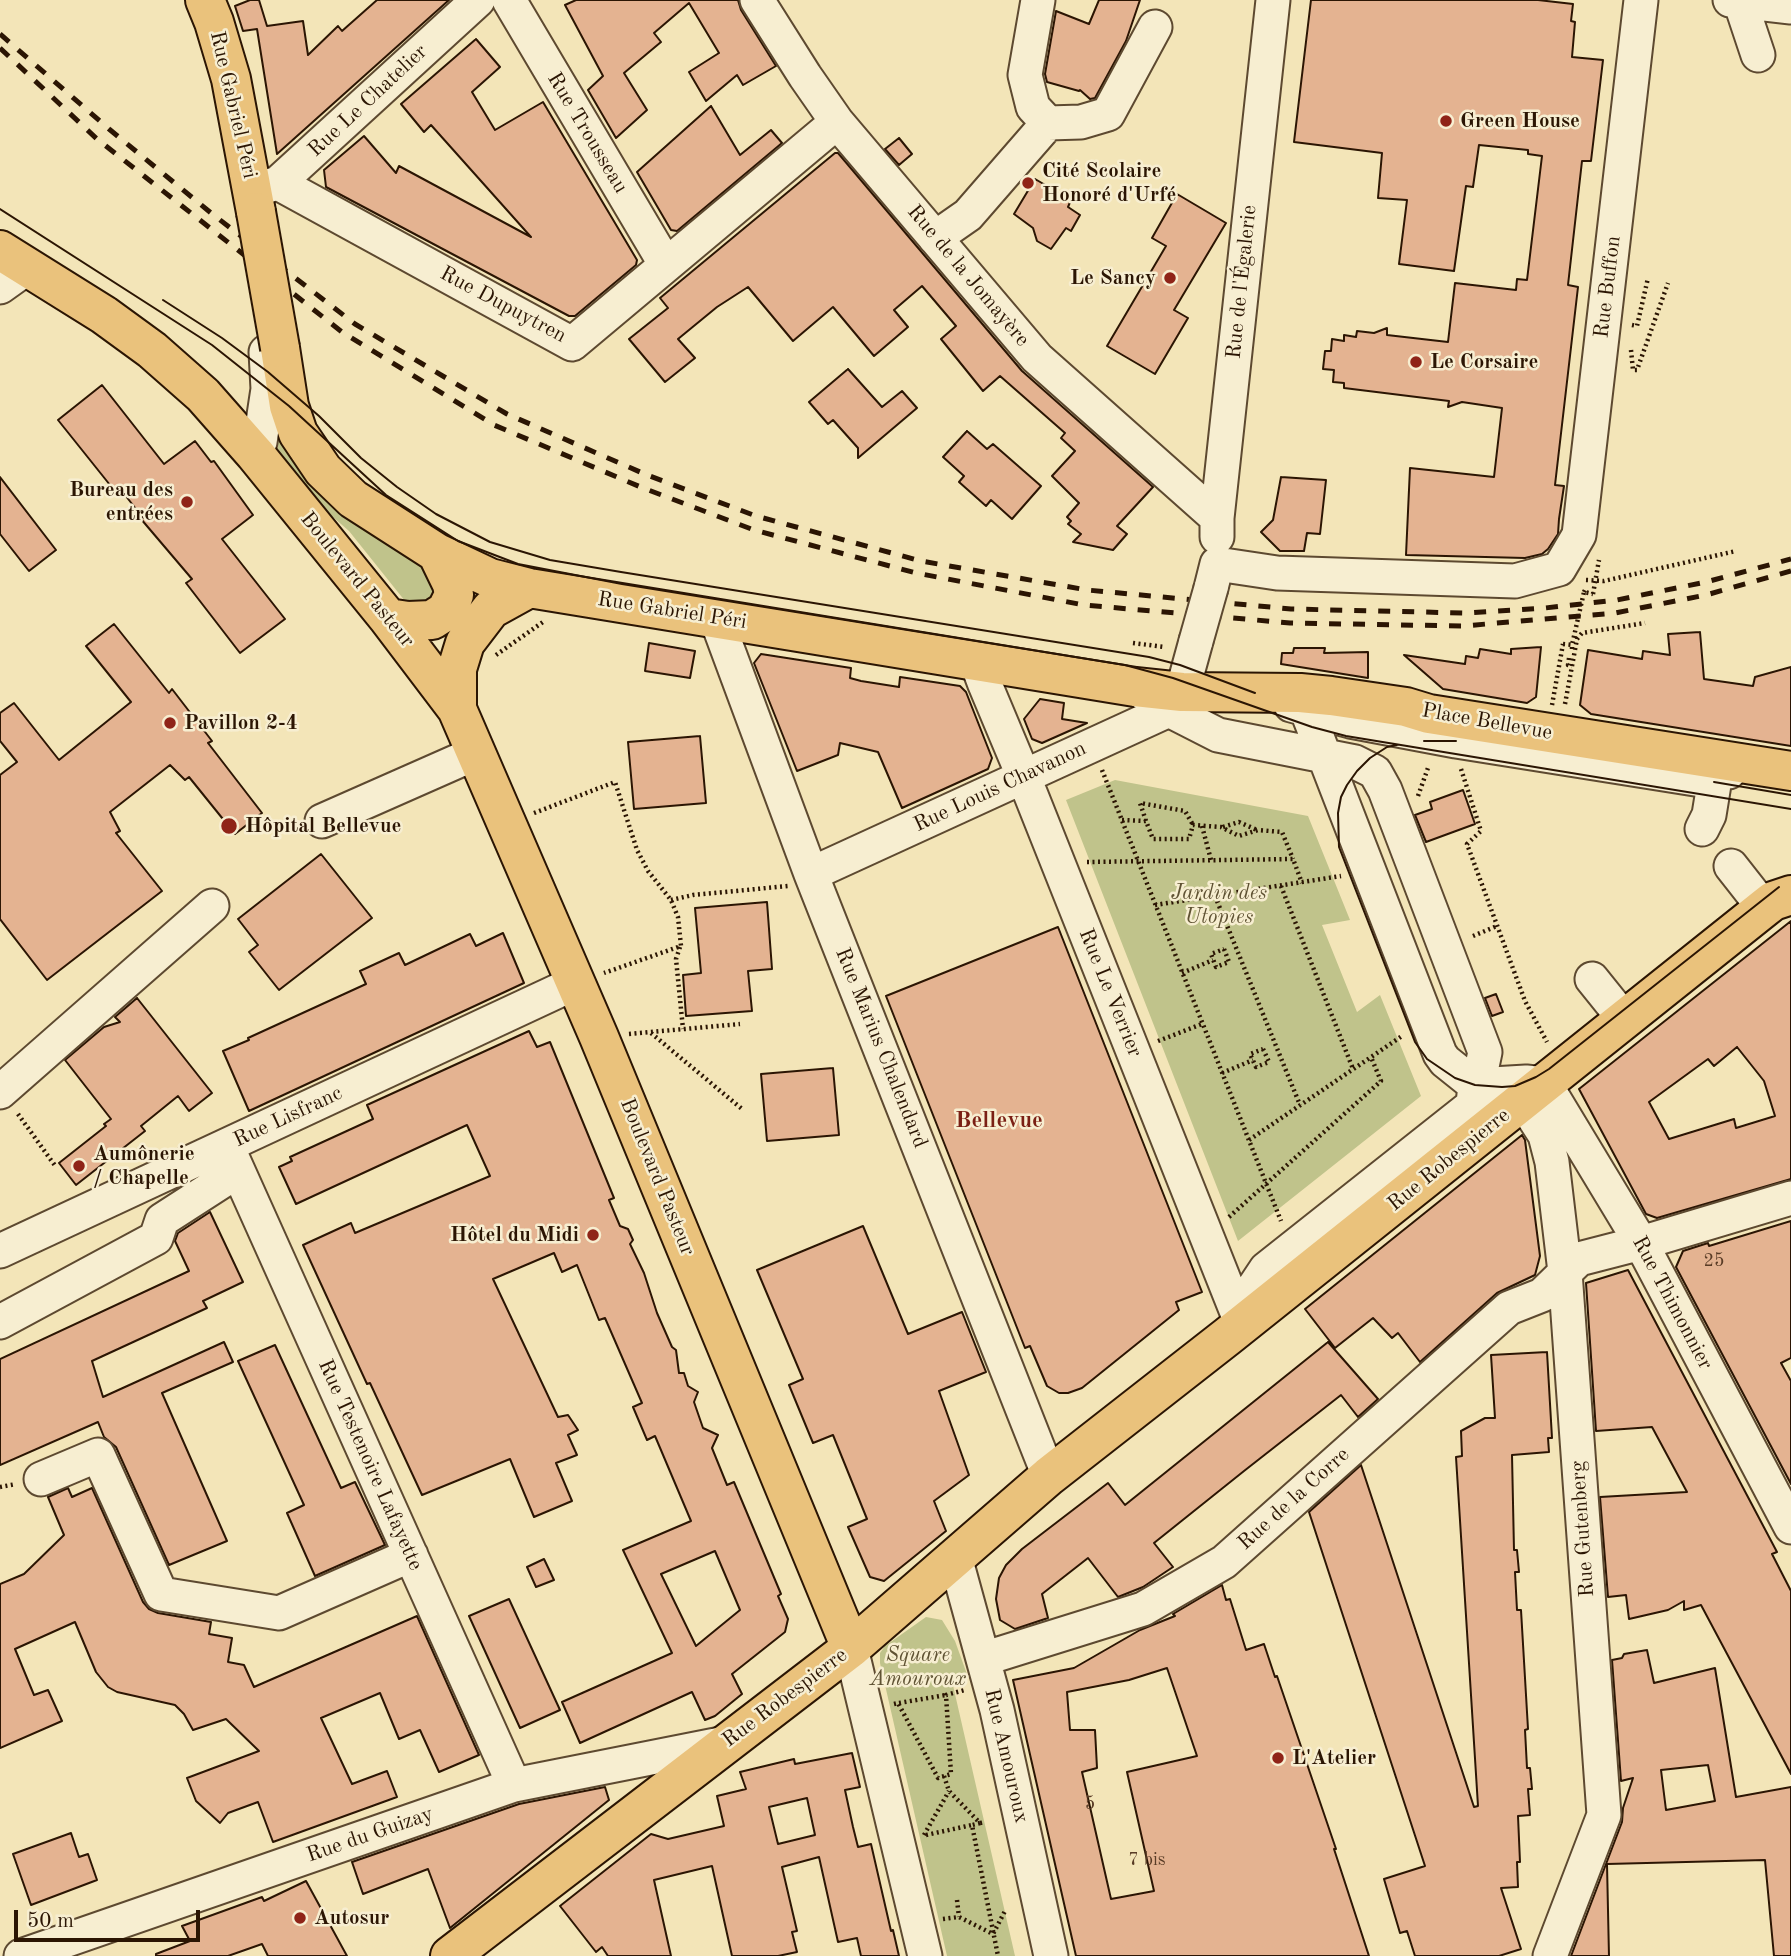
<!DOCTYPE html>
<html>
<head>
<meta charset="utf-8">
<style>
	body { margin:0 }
	#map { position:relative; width:1791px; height:1956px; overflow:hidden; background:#f3e5b8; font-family:"Old Standard TT",serif }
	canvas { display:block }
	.scale { position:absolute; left:14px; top:1910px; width:186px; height:32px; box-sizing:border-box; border:4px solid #2b1503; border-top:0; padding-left:9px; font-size:21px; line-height:24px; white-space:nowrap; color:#2b1503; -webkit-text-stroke:5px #f7eed1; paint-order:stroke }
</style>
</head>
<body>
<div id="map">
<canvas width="1791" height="1956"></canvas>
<div class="scale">50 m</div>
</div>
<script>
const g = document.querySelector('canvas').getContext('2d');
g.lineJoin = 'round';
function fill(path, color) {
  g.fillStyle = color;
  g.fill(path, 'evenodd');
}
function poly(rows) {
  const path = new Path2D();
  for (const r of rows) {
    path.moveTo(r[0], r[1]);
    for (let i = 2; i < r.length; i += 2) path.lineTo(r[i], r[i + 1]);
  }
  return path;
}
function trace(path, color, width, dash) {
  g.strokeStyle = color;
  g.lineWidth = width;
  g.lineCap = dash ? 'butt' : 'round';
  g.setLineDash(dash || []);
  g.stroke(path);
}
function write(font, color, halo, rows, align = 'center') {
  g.font = font + ' "Old Standard TT",serif';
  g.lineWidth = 5;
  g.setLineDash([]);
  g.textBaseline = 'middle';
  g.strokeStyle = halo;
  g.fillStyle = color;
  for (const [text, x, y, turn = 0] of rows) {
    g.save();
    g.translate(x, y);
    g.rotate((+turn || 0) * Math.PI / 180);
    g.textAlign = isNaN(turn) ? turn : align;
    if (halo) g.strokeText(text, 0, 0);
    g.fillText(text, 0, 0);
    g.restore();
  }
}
fill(poly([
	[280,424,439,583,430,601,409,606,349,531,318,504,274,455],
	[1115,780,1308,816,1350,920,1322,925,1357,1012,1380,995,1421,1096,1238,1241,1066,800],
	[926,1617,942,1620,955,1641,968,1677,952,1681,1015,1956,947,1956,880,1663,880,1653,885,1646]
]), '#c0c38b');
const building = poly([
	[250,0,259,0,267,26,303,21,308,55,338,26,342,31,377,0,449,0,277,154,257,29,243,31,235,6,250,0],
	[576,0,738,0,741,10,776,66,743,85,737,75,706,101,689,72,719,53,689,3,654,33,661,42,624,73,647,110,616,138,588,90,603,76,565,5,576,0],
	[1099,0,1140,0,1126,41,1095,98,1090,99,1080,90,1079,91,1047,82,1045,74,1056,11,1089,24,1099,0],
	[1311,0,1538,0,1573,4,1571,21,1575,22,1572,57,1603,60,1591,161,1582,161,1568,285,1578,287,1555,485,1564,486,1559,519,1558,534,1548,549,1542,554,1525,558,1406,555,1410,468,1494,477,1502,408,1462,402,1448,407,1449,401,1344,388,1344,383,1333,382,1334,370,1323,369,1325,351,1331,351,1332,339,1344,341,1344,335,1356,337,1357,331,1374,333,1387,328,1387,335,1448,342,1455,283,1516,290,1517,279,1527,280,1542,156,1528,154,1528,150,1479,145,1473,187,1466,186,1454,271,1399,264,1407,200,1378,198,1382,153,1294,142,1311,0],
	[476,39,500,67,472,92,495,130,543,102,637,260,636,265,575,316,569,316,326,187,324,170,364,136,396,173,399,166,531,237,431,125,424,132,401,104,476,39],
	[711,106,740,155,771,130,782,143,677,231,671,230,637,172,711,106],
	[899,138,912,154,899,165,885,149,899,138],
	[835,153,838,153,1022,371,1153,487,1117,526,1127,534,1113,550,1073,542,1081,534,1068,524,1071,521,1067,517,1079,503,1052,476,1075,451,1061,438,1065,433,1000,376,983,391,941,339,956,326,922,286,894,310,908,327,874,356,833,307,793,341,748,287,717,307,678,339,695,358,665,382,629,339,668,308,660,298,835,153],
	[1035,179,1071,200,1068,207,1080,215,1071,231,1066,228,1051,249,1037,241,1033,228,1014,214,1035,179],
	[1177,194,1226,223,1174,310,1188,318,1155,374,1107,346,1166,246,1152,238,1177,194],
	[848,369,882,407,902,391,917,408,858,458,858,448,833,420,828,424,809,402,848,369],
	[102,385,164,464,195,441,211,462,214,461,253,515,222,539,285,619,240,653,186,583,192,579,141,519,143,518,118,486,114,490,58,420,102,385],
	[967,431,987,449,993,444,1041,486,1012,519,991,500,986,506,959,482,964,476,943,457,967,431],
	[0,477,56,550,29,571,0,534,0,477],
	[1281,477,1326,480,1320,534,1307,533,1304,551,1280,551,1261,532,1273,520,1281,477],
	[114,624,169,693,172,689,212,741,208,743,262,813,235,834,189,777,185,780,170,765,110,812,120,831,116,833,162,891,47,980,0,919,0,775,17,762,0,741,0,713,14,703,59,760,131,702,86,646,114,624],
	[1700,632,1704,679,1753,686,1755,677,1791,667,1791,746,1591,714,1580,705,1588,650,1642,659,1643,651,1670,655,1668,634,1700,632],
	[649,643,695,651,690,678,645,671,649,643],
	[1541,647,1536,697,1527,703,1443,689,1404,655,1465,664,1466,656,1478,658,1480,649,1511,654,1511,649,1541,647],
	[1294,648,1325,648,1324,653,1368,652,1368,678,1281,664,1282,653,1293,653,1294,648],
	[761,654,851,668,850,678,861,681,899,687,900,677,960,686,966,692,992,758,988,769,902,808,878,752,840,743,838,755,797,771,754,663,761,654],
	[1040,699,1064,703,1062,719,1087,723,1042,743,1032,739,1024,719,1040,699],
	[700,736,706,803,634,809,628,742,700,736],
	[1463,790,1475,824,1426,842,1415,815,1432,809,1430,802,1463,790],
	[321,854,372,918,279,990,249,952,258,945,238,919,321,854],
	[767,902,772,969,748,971,752,1011,686,1016,683,975,701,973,695,908,767,902],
	[1791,921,1791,1179,1657,1218,1646,1214,1579,1089,1791,921],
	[1737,1047,1764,1081,1775,1116,1736,1128,1734,1119,1669,1139,1649,1102,1708,1059,1714,1066,1737,1047],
	[1058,927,1202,1292,1176,1302,1179,1310,1082,1388,1068,1393,1059,1393,1047,1386,1030,1346,1025,1348,886,996,1058,927],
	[503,933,524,983,249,1111,223,1051,249,1040,248,1038,366,984,360,971,399,953,405,965,470,934,476,946,503,933],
	[1496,994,1503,1012,1492,1016,1485,998,1496,994],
	[137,998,212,1093,189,1111,178,1096,141,1126,145,1131,76,1185,59,1163,106,1126,104,1124,111,1119,65,1060,104,1027,120,1022,115,1017,137,998],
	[529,1031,537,1047,550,1042,614,1198,609,1200,620,1226,628,1229,633,1240,630,1244,644,1273,657,1313,672,1347,676,1350,679,1373,684,1373,688,1386,698,1392,694,1402,703,1428,718,1435,712,1448,727,1485,734,1482,781,1594,778,1596,788,1619,785,1632,732,1674,742,1694,715,1716,705,1720,692,1692,580,1743,562,1702,672,1653,623,1550,691,1521,655,1436,647,1440,633,1407,642,1403,605,1318,599,1320,577,1265,562,1272,554,1253,493,1279,558,1417,568,1415,578,1430,568,1435,577,1455,556,1463,572,1501,534,1517,510,1459,422,1495,370,1383,367,1384,303,1245,351,1223,355,1233,490,1176,467,1125,296,1204,279,1167,292,1161,290,1157,373,1119,367,1105,529,1031],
	[715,1551,740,1610,696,1646,661,1574,715,1551],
	[833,1068,839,1135,767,1141,761,1074,833,1068],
	[1522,1135,1525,1140,1540,1256,1535,1275,1497,1293,1420,1362,1398,1333,1392,1338,1373,1318,1335,1348,1305,1309,1522,1135],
	[210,1212,243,1282,203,1301,207,1308,92,1361,103,1397,224,1342,233,1362,162,1393,227,1541,169,1565,116,1447,104,1437,98,1422,0,1465,0,1359,189,1271,175,1241,178,1233,210,1212],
	[1791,1221,1791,1358,1781,1363,1791,1381,1791,1484,1676,1267,1683,1251,1708,1243,1709,1246,1791,1221],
	[863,1226,908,1334,962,1312,986,1372,939,1391,969,1475,934,1501,946,1531,884,1581,870,1577,848,1527,867,1519,833,1435,813,1443,789,1385,803,1379,757,1270,863,1226],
	[1628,1270,1777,1552,1772,1554,1791,1591,1791,1774,1701,1605,1684,1610,1684,1601,1668,1610,1629,1619,1626,1595,1608,1597,1600,1497,1687,1492,1652,1427,1596,1431,1586,1283,1628,1270],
	[1328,1342,1378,1399,1358,1417,1341,1395,1244,1471,1154,1543,1173,1567,1143,1587,1118,1597,1088,1558,1042,1594,1048,1618,1015,1629,1000,1620,996,1599,999,1578,1006,1565,1022,1549,1108,1483,1125,1505,1328,1342],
	[275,1345,341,1488,355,1482,385,1545,315,1576,287,1513,304,1505,238,1361,275,1345],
	[1547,1352,1552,1438,1548,1438,1549,1452,1512,1455,1514,1550,1517,1550,1519,1572,1515,1572,1517,1610,1521,1610,1528,1729,1525,1730,1527,1768,1530,1768,1532,1789,1528,1789,1530,1815,1518,1816,1520,1862,1517,1862,1518,1887,1501,1888,1521,1949,1499,1956,1415,1956,1407,1931,1400,1933,1384,1879,1425,1866,1309,1512,1361,1465,1474,1807,1478,1806,1456,1457,1462,1456,1461,1431,1485,1418,1495,1418,1491,1355,1547,1352],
	[68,1488,72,1497,92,1488,143,1602,149,1609,158,1613,211,1622,209,1634,232,1638,228,1662,244,1665,254,1687,417,1616,479,1755,439,1772,420,1730,399,1739,380,1693,321,1718,352,1784,387,1771,397,1797,273,1842,258,1802,228,1813,220,1823,196,1801,187,1778,259,1751,226,1719,193,1730,184,1714,175,1705,117,1692,108,1687,96,1672,75,1622,15,1649,34,1695,48,1690,62,1721,0,1748,0,1584,24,1574,64,1535,48,1497,68,1488],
	[544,1559,554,1580,536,1587,527,1567,544,1559],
	[1222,1585,1226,1600,1230,1599,1246,1650,1264,1644,1275,1677,1277,1676,1336,1849,1334,1849,1369,1956,1076,1956,1013,1680,1074,1668,1140,1630,1175,1616,1173,1614,1222,1585],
	[1167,1668,1197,1756,1127,1772,1154,1891,1111,1899,1082,1772,1097,1768,1095,1730,1070,1730,1067,1692,1129,1680,1167,1668],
	[509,1599,560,1710,520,1728,469,1616,509,1599],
	[1647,1650,1654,1683,1715,1668,1736,1797,1791,1787,1791,1956,1774,1956,1765,1860,1607,1864,1609,1956,1571,1956,1622,1822,1623,1808,1633,1778,1621,1781,1612,1660,1622,1658,1624,1654,1647,1650],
	[1708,1765,1715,1801,1666,1810,1661,1770,1708,1765],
	[852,1753,860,1787,845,1790,853,1827,858,1847,871,1844,891,1931,893,1930,899,1956,861,1956,857,1938,838,1942,819,1857,782,1867,797,1931,792,1932,797,1952,778,1956,732,1956,712,1866,654,1880,671,1956,608,1956,602,1947,596,1952,560,1906,651,1834,668,1839,724,1826,717,1796,746,1789,740,1772,794,1759,795,1764,852,1753],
	[807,1798,815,1835,778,1844,769,1807,807,1798],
	[605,1787,609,1800,450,1928,428,1869,363,1894,352,1862,519,1804,605,1787],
	[71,1833,79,1857,88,1854,97,1880,31,1905,13,1854,71,1833],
	[306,1881,347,1956,268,1956,262,1944,228,1956,156,1956,156,1954,190,1941,182,1926,262,1897,264,1901,306,1881]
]);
fill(building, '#e4b391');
trace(building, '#2b1503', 2);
const minor = poly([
	[509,0,666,265],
	[757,0,805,76,837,122,1037,358,1217,518],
	[1038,0,1025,75,1033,107,1048,123],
	[1730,0,1791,7],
	[1740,1,1758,55],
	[278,183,572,344,837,122],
	[261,188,278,183,478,0],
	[935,238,968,215,1048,123,1081,122,1108,114,1155,27],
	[0,287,28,267],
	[255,454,260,442,268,389,266,352],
	[1217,537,1217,518,1273,0],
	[1211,588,1217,564,1277,573,1515,581,1559,569,1579,535,1641,0],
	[716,618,811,874,1049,1476],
	[983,661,981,674,984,682,1023,775,1242,1325],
	[1135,687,1169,710,1218,735,1355,762,1375,772,1385,790,1485,1052,1481,1071,1475,1085,1473,1104],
	[1300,693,1440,1054,1445,1061,1475,1085,1526,1082,1545,1084,1641,1243,1791,1527],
	[1291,705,1350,721,1456,741,1714,782],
	[322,821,476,753],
	[1702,829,1709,815,1715,778,1723,771,1729,772],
	[1731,866,1764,908],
	[811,874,1169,710,1182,692,1196,641],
	[1592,979,1625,1020],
	[0,1092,212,906],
	[227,1146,514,1785],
	[0,1251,575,983],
	[0,1322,156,1238,162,1220,238,1171],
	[1242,1325,1254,1287,1266,1269,1468,1109,1494,1094,1523,1101,1545,1135,1552,1162,1565,1272,1604,1815,1550,1956],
	[41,1479,98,1455,161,1594,279,1613,411,1555],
	[955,1557,997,1710,1051,1956],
	[851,1648,925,1956],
	[983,1659,1143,1609,1224,1562,1509,1308,1542,1295,1579,1259,1641,1243,1791,1198],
	[21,1956,514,1785,726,1743]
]);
const major = poly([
	[205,0,214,22,231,79,256,212],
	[0,250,104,315,152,350,203,395,255,454,388,618,457,709,599,1037,851,1648],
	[280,348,289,406,298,433,323,470,353,499,437,553,490,578,529,588,1135,687,1182,692,1300,693,1331,696,1406,707,1429,714,1791,771],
	[388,618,408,621,432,620,446,611,454,595,452,584,437,553],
	[457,709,457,669,465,643,491,609,529,588],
	[450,1956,851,1648,1049,1476,1228,1336,1764,908,1773,901,1791,895]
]);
trace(minor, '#5d4930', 37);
trace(major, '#2b1503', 42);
trace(poly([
	[1632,325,1637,326,1648,278],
	[1631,350,1633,370,1637,370,1668,283],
	[1586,580,1604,581,1736,551],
	[1584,592,1585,590],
	[1593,594,1599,560],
	[1133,643,1165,647],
	[1572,649,1572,645],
	[496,655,543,622],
	[1569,658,1568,665,1572,666],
	[1565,704,1577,639,1582,633,1645,623],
	[1552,705,1563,644],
	[1461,769,1481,831,1467,844,1525,1001,1547,1042],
	[1102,770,1281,1221],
	[1418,796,1429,765],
	[534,813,615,782,637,850,648,871,671,900,678,917,681,946,604,973],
	[1122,820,1146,821,1153,839,1189,839,1193,825,1221,827,1239,836,1258,830,1282,832,1293,859],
	[1146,821,1140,803,1185,811,1193,825],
	[1202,826,1211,860],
	[1223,827,1239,822,1257,830],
	[1087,862,1293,859,1302,883],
	[1281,886,1353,1069],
	[1215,896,1300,1105],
	[671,900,693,895,788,886],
	[1155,905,1341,876],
	[1473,936,1497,926],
	[680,947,676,959,683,1029],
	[1224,949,1229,962,1216,967,1211,954,1224,949],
	[1182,973,1213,960],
	[651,1033,742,1109],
	[629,1034,740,1024],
	[1158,1041,1202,1024],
	[1263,1049,1269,1062,1256,1067,1250,1054,1263,1049],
	[1222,1073,1253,1060],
	[18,1114,56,1167],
	[1249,1140,1402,1036],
	[1229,1217,1381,1081,1371,1057],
	[0,1487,16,1484],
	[899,1703,946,1695],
	[894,1704,898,1703,938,1778,951,1774,946,1695,965,1690],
	[944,1776,949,1791,980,1823,985,1822],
	[980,1823,972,1825,998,1956],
	[924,1835,949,1791],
	[926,1835,972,1825],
	[957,1900,959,1917],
	[943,1919,959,1917,993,1934,1005,1911]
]), '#2b1503', 4.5, [2, 3.5]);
trace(minor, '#f7eed1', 33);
trace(major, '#eac27c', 38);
trace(poly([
	[0,209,212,345,289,406,386,495,458,541,518,564,622,584,1125,665,1173,678,1312,727,1346,736,1791,809],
	[163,300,222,338,268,372,319,416,361,458,397,487,436,514,490,542,550,560,621,572,1149,657,1180,665,1255,693],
	[1424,741,1456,741],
	[1397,745,1387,747,1370,758,1357,771,1347,785,1341,797,1338,813,1339,847,1415,1042,1427,1059,1455,1078,1475,1085,1502,1087,1515,1086,1536,1077,1549,1069,1779,887],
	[1714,782,1791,795]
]), '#2b1503', 2);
trace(poly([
	[0,34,109,129,211,213,355,324,507,414,647,475,756,516,921,561,1087,590,1291,609,1465,613,1545,608,1617,600,1706,582,1791,559],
	[0,48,97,139,342,332,494,425,643,488,754,530,916,573,1084,605,1290,623,1463,626,1615,613,1706,595,1791,571]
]), '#2b1503', 5, [12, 12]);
const minorBridge = poly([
	[1196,641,1211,588]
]);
const majorBridge = poly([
	[256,212,280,348]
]);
trace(minorBridge, '#5d4930', 37, []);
trace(majorBridge, '#2b1503', 42, []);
trace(poly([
	[1563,644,1572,645,1584,592,1593,594]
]), '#2b1503', 4.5, [2, 3.5]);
trace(minorBridge, '#f7eed1', 33);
trace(majorBridge, '#eac27c', 38);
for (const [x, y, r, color] of [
	[1446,121,7,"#8f2418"],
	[1028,183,7,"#8f2418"],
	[1170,278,7,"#8f2418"],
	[1416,362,7,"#8f2418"],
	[187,502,7,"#8f2418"],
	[170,723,7,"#8f2418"],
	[229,826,9,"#8f2418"],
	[79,1166,7,"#8f2418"],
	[593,1235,7,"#8f2418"],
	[1278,1758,7,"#8f2418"],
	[300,1918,7,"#8f2418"]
]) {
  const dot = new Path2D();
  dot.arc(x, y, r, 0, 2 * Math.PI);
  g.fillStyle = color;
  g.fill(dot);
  trace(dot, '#f7eed1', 2.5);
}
write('18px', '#593c26', null, [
	["25",1714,1261],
	["5",1090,1804],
	["7 bis",1147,1860]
]);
write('21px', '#2b1503', '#f7eed1', [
	["Rue Le Chatelier",368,101,-43],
	["Rue Gabriel Péri",233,105,77],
	["Rue Trousseau",587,133,59],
	["Rue de la Jomayère",968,276,50],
	["Rue de l'Égalerie",1242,282,-84],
	["Rue Buffon",1608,287,-83],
	["Rue Dupuytren",503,305,28],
	["Boulevard Pasteur",357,580,51],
	["Rue Gabriel Péri",672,611,9],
	["Place Bellevue",1487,722,10],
	["Rue Louis Chavanon",1000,787,-25],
	["Rue Le Verrier",1110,993,68],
	["Rue Marius Chalendard",881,1048,68],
	["Rue Lisfranc",288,1117,-25],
	["Rue Robespierre",1449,1160,-39],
	["Boulevard Pasteur",657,1177,68],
	["Rue Thimonnier",1672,1303,62],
	["Rue Testenoire Lafayette",370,1465,66],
	["Rue de la Corre",1294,1499,-42],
	["Rue Gutenberg",1583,1529,-94],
	["Rue Robespierre",785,1698,-37],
	["Rue Amouroux",1006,1756,77],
	["Rue du Guizay",370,1835,-19]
]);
write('bold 21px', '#2b1503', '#f7eed1', [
	["Green House",1460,121],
	["Cité Scolaire",1042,171],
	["Honoré d'Urfé",1042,195],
	["Le Sancy",1156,278,"right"],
	["Le Corsaire",1430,362],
	["Bureau des",173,490,"right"],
	["entrées",173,514,"right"],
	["Pavillon 2-4",184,723],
	["Hôpital Bellevue",245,826],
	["Aumônerie",93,1154],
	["/ Chapelle",93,1178],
	["Hôtel du Midi",579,1235,"right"],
	["L'Atelier",1292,1758],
	["Autosur",314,1918]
], 'left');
write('italic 21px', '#5f5233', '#f7eed1', [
	["Jardin des",1219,893],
	["Utopies",1219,917],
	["Square",918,1655],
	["Amouroux",918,1679]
]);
write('bold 23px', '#7a1f14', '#f7eed1', [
	["Bellevue",999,1121]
]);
</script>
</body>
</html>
